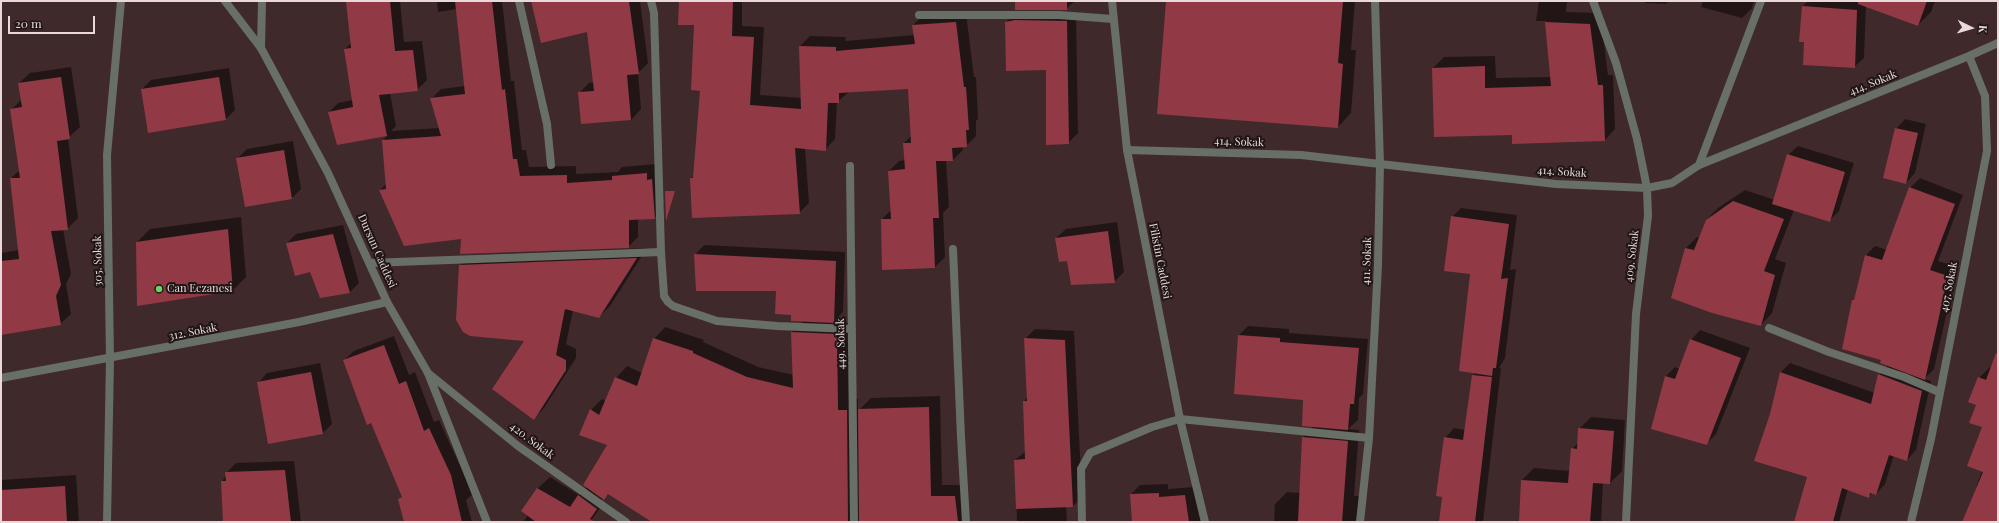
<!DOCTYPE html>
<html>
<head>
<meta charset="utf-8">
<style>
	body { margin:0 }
	#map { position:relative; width:1999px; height:523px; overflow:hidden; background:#40292a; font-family:"Playfair Display",serif }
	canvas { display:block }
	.frame { position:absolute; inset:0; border:2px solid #e9d9da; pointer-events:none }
	.north { position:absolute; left:1951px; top:8px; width:40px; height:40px; -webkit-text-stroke:3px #1f1515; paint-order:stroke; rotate:95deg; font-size:11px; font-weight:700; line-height:16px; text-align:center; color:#e9d9da }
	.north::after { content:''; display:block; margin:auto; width:14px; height:18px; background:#e9d9da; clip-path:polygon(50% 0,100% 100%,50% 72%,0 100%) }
	.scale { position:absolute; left:8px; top:16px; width:87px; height:18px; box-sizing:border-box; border:2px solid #e9d9da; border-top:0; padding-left:5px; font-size:12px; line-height:14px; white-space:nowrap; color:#e9d9da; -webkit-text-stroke:3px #1f1515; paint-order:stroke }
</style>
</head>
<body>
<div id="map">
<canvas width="1999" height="523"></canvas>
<div class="frame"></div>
<div class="north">K</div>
<div class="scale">20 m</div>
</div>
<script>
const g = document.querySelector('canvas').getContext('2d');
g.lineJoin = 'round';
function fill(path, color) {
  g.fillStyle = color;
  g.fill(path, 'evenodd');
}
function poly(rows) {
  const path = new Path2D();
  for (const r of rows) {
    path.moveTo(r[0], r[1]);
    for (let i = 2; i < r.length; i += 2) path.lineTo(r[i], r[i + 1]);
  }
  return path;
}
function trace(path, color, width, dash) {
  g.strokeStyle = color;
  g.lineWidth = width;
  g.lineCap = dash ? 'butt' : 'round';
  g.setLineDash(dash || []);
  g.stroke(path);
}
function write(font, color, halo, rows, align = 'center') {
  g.font = font + ' "Playfair Display",serif';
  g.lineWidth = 4;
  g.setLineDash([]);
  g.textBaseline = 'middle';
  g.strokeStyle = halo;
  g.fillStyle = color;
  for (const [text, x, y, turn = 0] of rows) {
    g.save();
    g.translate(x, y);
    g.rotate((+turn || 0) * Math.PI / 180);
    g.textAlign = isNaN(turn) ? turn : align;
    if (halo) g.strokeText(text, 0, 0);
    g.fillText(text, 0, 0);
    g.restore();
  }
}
fill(poly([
	[347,1,400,1,404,42,422,41,427,80,417,90,390,93,396,126,391,131,439,128,431,99,441,89,465,86,457,9,438,12,437,1,502,1,511,81,514,81,522,150,526,150,529,167,576,166,576,174,618,172,622,167,656,164,664,209,654,218,638,219,638,237,628,247,462,238,404,245,380,190,387,183,383,140,388,135,338,144,329,112,338,103,353,100,345,49,352,42],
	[536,1,640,1,648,63,638,73,641,109,631,120,579,93,589,83,594,82,588,30],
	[680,1,742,1,742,26,764,27,760,95,802,98,800,46,810,36,846,37,845,41,915,35,913,25,923,15,966,13,974,77,976,77,978,119,976,121,976,136,966,146,962,146,963,150,953,160,946,160,949,207,943,213,945,257,935,267,882,219,892,209,889,171,899,161,905,160,904,143,912,135,909,88,849,92,837,102,835,139,825,150,805,148,809,203,799,213,691,178,694,176,701,90,695,24],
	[1016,1,1075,1,1066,9],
	[1166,1,1355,1,1351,50,1356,50,1351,113,1338,127],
	[1539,1,1567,1,1566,12,1600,13,1608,75,1613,75,1615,129,1605,140,1513,134,1435,136,1433,68,1444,57,1495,56,1496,78,1551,77,1546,21,1536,21],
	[1645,1,1669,1,1666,4,1645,3],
	[1703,1,1754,1,1752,8,1742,18,1701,7],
	[1808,1,1935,1,1931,12,1918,25,1866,5,1864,58,1854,67,1805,41,1803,6],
	[1076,12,1078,133,1068,143,1047,69,1006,22,1016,13],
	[71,67,80,127,68,138,78,218,67,229,63,229,71,274,66,284,71,314,60,324,1,334,1,253,19,250,11,178,20,170,11,110,22,99,19,83,30,73],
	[229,68,235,110,226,119,142,89,151,80],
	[1905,119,1926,124,1915,173,1906,183,1896,129],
	[293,141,301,189,292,198,238,158,247,149],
	[1798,146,1854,163,1839,211,1829,221,1794,210,1775,259,1786,263,1772,313,1761,325,1686,248,1697,237,1700,238,1706,220,1718,208,1745,190,1775,200,1788,155],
	[1920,178,1963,195,1938,261,1957,267,1934,369,1924,379,1931,381,1916,450,1907,460,1894,455,1885,484,1876,494,1873,493,1869,496,1848,489,1839,522,1795,522,1808,476,1771,414,1781,372,1790,363,1875,393,1879,375,1888,365,1882,360,1853,300,1856,298,1866,255,1875,246,1887,250,1910,188],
	[1461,208,1517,215,1510,270,1516,269,1505,358,1499,368,1501,368,1483,522,1440,522,1443,496,1445,438,1454,428,1465,430,1473,375,1475,373,1471,273,1452,217],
	[241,217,246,277,233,290,138,305,137,242,150,229],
	[1117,222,1124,272,1114,282,1056,238,1066,229],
	[343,225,359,283,350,292,320,296,310,271,287,243,296,234],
	[704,245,845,252,843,312,833,322,848,323,849,399,858,399,858,411,871,398,940,396,942,485,966,485,970,522,654,522,609,493,601,501,603,504,590,522,523,522,528,515,522,511,538,488,550,477,579,495,587,487,608,445,591,410,602,399,606,401,616,378,627,366,642,373,654,339,665,327,704,340,703,342,758,367,794,375,792,332,804,321,792,314,777,290,695,255],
	[647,248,610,306,599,317,573,310,566,344,576,349,576,358,544,408,533,419,526,340,460,266,471,255],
	[1248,326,1289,329,1289,333,1368,339,1363,394,1359,398,1358,420,1348,429,1359,430,1354,496,1363,496,1361,522,1274,522,1275,504,1287,492,1300,493,1303,437,1314,426,1305,399,1239,335],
	[1035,329,1074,331,1082,497,1073,506,1066,506,1067,522,1017,522,1015,460,1026,451,1024,401,1028,397,1025,339],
	[1700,330,1750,348,1716,434,1706,444,1666,376,1675,367,1680,369,1691,340],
	[394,336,409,375,415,372,434,422,439,420,473,494,466,500,472,522,405,522,399,499,403,496,344,360,354,351],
	[320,363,332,424,323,433,258,383,267,373],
	[1990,367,1998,370,1998,522,1963,522,1978,487,1976,487,1982,471,1983,427,1977,404,1979,378],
	[1591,417,1625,420,1622,471,1610,483,1603,483,1601,522,1520,522,1522,480,1534,468,1570,471,1572,449,1578,443,1579,429],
	[294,461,301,522,224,522,222,481,226,476,226,473,236,463],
	[76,475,79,522,1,522,1,480],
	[1168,484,1168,489,1194,487,1201,522,1133,522,1131,494,1140,485]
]), '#0007');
fill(poly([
	[346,1,390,1,395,51,413,50,418,91,379,95,387,136,337,145,328,112,353,107,344,49,351,48],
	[455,1,492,1,502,90,505,89,513,159,517,159,520,176,567,175,567,183,612,180,612,176,647,173,647,180,652,179,655,219,629,220,629,248,460,254,461,239,404,246,379,190,386,189,382,140,441,136,430,98,465,94],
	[531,1,629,1,639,74,627,75,631,120,581,124,578,92,594,91,587,32,541,43],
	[679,1,733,1,732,36,754,37,750,105,801,109,799,46,836,47,836,51,915,44,912,25,956,22,964,87,966,87,969,130,966,130,967,147,952,148,953,161,936,161,939,218,933,218,935,268,882,270,881,219,891,219,888,171,905,169,903,143,911,143,908,89,839,93,839,103,828,103,826,151,795,148,800,214,692,218,690,178,693,178,700,91,691,90,694,25,678,25],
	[1015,1,1067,1,1067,10,1015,10],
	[1166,1,1343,1,1338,63,1343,64,1338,128,1157,114],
	[1858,1,1927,1,1918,26,1858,4],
	[1802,6,1857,10,1855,68,1803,65,1804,42,1799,42],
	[1015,20,1067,21,1069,144,1046,145,1046,70,1006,71,1005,22],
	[1545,22,1590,24,1598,85,1603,85,1605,141,1512,144,1512,135,1434,137,1432,68,1485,66,1485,88,1551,86],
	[61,77,70,139,57,141,68,230,51,231,61,285,56,296,61,325,1,335,1,261,19,259,10,178,20,178,10,109,22,107,18,83],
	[219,77,226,120,148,133,141,89],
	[1895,128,1918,133,1906,184,1883,178],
	[284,150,292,199,245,207,236,158],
	[1787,154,1845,172,1830,222,1772,204],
	[1909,187,1955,204,1930,270,1948,276,1925,380,1880,363,1881,360,1842,349,1852,300,1854,300,1865,255,1882,260],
	[665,191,675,191,666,221,666,220],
	[1733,201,1784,219,1764,271,1775,275,1761,326,1712,313,1671,298,1685,248,1694,250,1706,220],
	[1451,216,1509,224,1501,279,1508,278,1496,368,1493,368,1492,376,1459,371,1470,274,1444,271],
	[228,229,233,291,137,306,136,242],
	[1108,231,1115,283,1071,285,1067,261,1059,262,1055,238],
	[333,234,350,293,320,298,310,272,295,276,286,243],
	[694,254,836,261,834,323,791,321,791,315,775,314,776,291,696,291],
	[637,258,599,318,565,309,556,355,566,360,566,370,534,420,492,389,524,341,470,336,463,332,456,320,459,265],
	[791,332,837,334,838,410,847,410,848,522,652,522,608,494,604,500,583,485,607,445,579,435,590,409,599,415,615,377,637,386,653,338,693,351,693,353,747,377,793,388],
	[1238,335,1280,338,1280,342,1359,348,1354,404,1350,404,1348,430,1302,426,1303,400,1234,394],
	[1024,338,1065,340,1073,507,1016,509,1014,460,1025,459,1023,401,1027,401],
	[1690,339,1741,358,1707,445,1651,429,1665,376,1675,379],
	[384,345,399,384,406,381,424,431,429,428,451,475,462,522,404,522,398,499,402,497,371,423,367,425,343,360],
	[1996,353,1998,354,1998,522,1962,522,1983,472,1967,466,1982,427,1969,423,1976,405,1968,402,1978,377,1986,380],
	[311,372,323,434,268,444,257,382],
	[1780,372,1871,404,1878,374,1922,391,1907,461,1889,455,1876,495,1870,493,1869,498,1842,488,1833,522,1794,522,1807,477,1754,461,1770,414],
	[1472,375,1492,377,1475,522,1439,522,1442,497,1436,496,1444,437,1463,440],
	[929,407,931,496,955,496,958,522,859,522,858,409],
	[1578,428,1614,431,1610,484,1593,483,1590,522,1519,522,1521,480,1568,483,1571,448,1577,449],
	[1302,437,1348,441,1342,522,1298,522],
	[285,470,291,522,223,522,221,481,226,481,225,472],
	[65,486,67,522,1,522,1,490],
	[537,488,570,507,578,495,597,509,590,519,595,522,536,522,521,511],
	[1159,493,1159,497,1185,495,1189,522,1132,522,1130,494]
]), '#913a45');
trace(poly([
	[919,15,1059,15,1113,19],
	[1769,328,1829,352,1904,377,1939,392]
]), '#686f67', 8);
trace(poly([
	[519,1,547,124,551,165],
	[651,1,654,13,661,252,664,296,668,302,673,306,717,321,777,326,852,329],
	[1593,1,1616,63,1637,139,1647,188,1648,216,1636,314,1626,522],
	[261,48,262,1],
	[1127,150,1301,155,1556,184,1647,188,1672,183,1699,165,1969,56,1998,43],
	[1699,165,1761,1],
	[850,166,854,522],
	[953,249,961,437,966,522],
	[370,263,661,252],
	[428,373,518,446,626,522],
	[1,378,299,322,387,302],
	[107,522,110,359,107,155,121,1],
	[1082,522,1081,469,1090,453,1152,427,1180,419,1369,438],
	[1360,522,1369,438,1378,265,1380,164,1375,1],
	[1911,522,1931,439,1987,151,1985,96,1969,56]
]), '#686f67', 8);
trace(poly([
	[225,1,261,48,328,173,387,302,428,373,487,522],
	[1112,1,1127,150,1180,419,1205,522]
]), '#686f67', 8);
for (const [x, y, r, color] of [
	[159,289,4,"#6bd363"]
]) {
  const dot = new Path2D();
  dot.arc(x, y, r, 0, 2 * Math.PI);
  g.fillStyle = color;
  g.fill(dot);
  trace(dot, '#1f1515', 1.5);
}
write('11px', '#e9d9da', '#1f1515', [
	["414. Sokak",1873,83,-22],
	["414. Sokak",1239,142,2],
	["414. Sokak",1562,172,4],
	["Dursun Caddesi",377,251,66],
	["409. Sokak",1632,256,-83],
	["305. Sokak",98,261,-91],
	["Filistin Caddesi",1160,261,79],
	["411. Sokak",1367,261,-88],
	["407. Sokak",1949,287,-79],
	["312. Sokak",193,332,-11],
	["449. Sokak",841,344,-91],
	["420. Sokak",532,441,37]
]);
write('11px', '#e9d9da', '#1f1515', [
	["Can Eczanesi",167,289]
], 'left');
</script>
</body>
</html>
